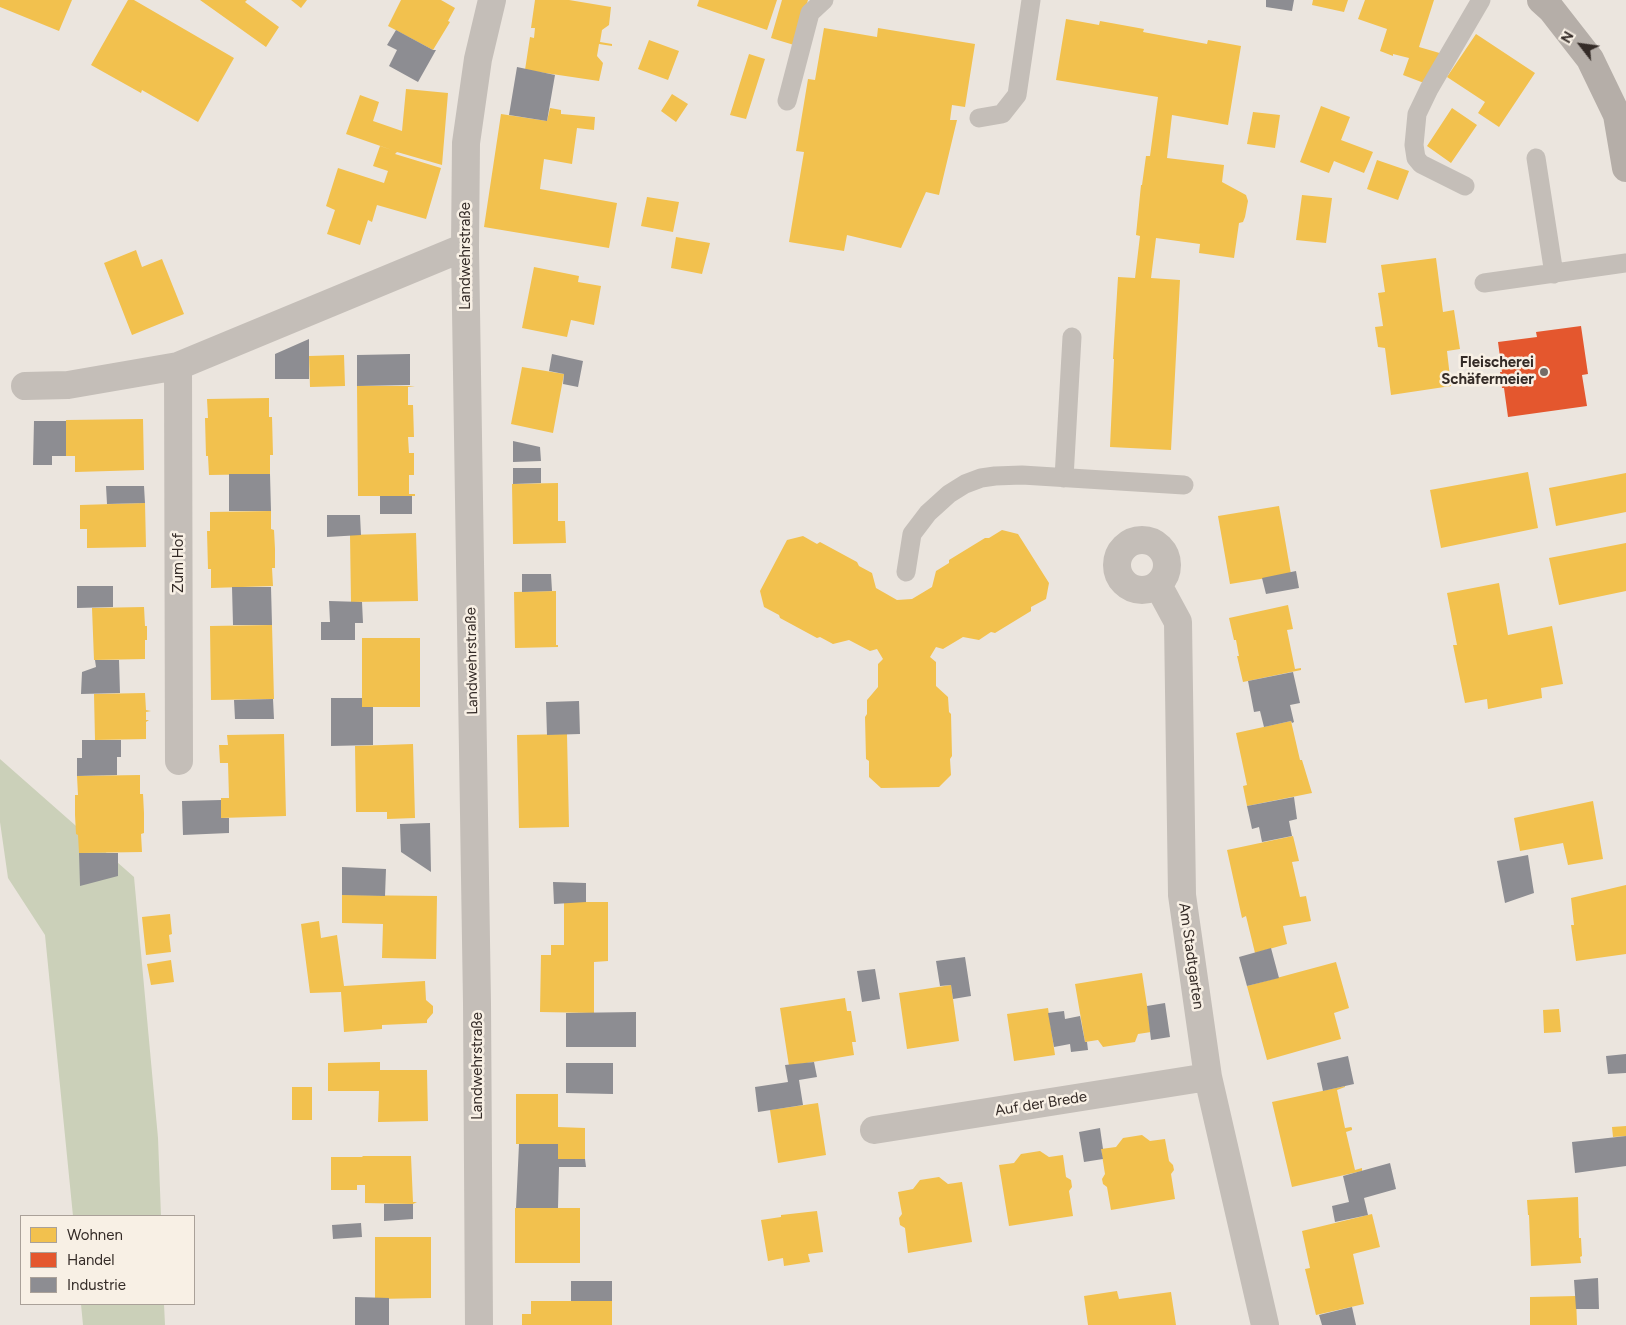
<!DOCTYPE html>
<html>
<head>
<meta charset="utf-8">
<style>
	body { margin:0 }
	#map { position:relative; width:1626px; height:1325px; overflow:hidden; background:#ebe5de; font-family:Figtree,sans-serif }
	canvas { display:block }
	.legend { position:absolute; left:20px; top:1215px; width:175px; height:90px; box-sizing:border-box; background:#f8f0e5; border:1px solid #aaa199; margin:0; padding:6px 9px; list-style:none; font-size:15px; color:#342b27 }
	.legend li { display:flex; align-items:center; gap:10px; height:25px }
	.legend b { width:25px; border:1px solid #aaa199 }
	.north { position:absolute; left:1556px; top:20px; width:50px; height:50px; -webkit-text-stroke:4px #f8f0e5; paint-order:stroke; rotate:300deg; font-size:14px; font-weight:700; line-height:20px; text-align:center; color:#342b27 }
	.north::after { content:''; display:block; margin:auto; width:18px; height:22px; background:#342b27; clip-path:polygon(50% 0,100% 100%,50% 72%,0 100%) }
</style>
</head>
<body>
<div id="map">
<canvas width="1626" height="1325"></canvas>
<ul class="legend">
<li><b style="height:14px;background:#f2c14e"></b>Wohnen</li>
<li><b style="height:14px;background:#e4572e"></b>Handel</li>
<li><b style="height:14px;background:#8d8d92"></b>Industrie</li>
</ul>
<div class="north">N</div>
</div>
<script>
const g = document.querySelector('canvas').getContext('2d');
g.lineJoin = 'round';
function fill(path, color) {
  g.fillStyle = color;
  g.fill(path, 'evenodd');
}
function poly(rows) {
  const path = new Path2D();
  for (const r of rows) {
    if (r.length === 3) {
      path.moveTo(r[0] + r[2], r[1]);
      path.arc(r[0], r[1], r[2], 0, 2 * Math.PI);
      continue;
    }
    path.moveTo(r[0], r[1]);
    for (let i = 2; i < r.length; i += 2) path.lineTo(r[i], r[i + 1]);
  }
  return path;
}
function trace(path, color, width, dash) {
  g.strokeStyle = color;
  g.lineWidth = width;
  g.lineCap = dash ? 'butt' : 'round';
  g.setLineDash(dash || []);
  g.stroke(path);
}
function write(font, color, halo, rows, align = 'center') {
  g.font = font + ' Figtree,sans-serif';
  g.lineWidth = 5;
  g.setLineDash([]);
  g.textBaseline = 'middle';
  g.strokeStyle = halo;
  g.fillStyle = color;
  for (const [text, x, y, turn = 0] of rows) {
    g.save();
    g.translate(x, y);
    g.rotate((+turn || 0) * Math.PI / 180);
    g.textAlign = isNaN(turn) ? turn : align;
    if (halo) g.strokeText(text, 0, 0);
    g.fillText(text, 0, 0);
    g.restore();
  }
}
fill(poly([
	[0,759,134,877,158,1138,161,1216,73,1216,45,935,8,878,0,822],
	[81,1304,164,1304,165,1325,83,1325]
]), '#cbd0b9');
fill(poly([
	[0,0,72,0,59,31,0,7],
	[128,0,134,0,234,58,198,122,142,90,141,93,91,65],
	[200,0,247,0,245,2,279,27,266,47],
	[291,0,307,0,301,8],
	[401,0,441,0,455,8,448,21,450,22,433,50,388,26],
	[535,0,569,0,611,7,609,25,602,30,600,42,612,44,612,46,599,44,597,56,603,63,599,81,525,70,530,37,534,38,535,28,531,28],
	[699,0,777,0,767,30,697,6],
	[782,0,808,0,794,45,771,38],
	[1313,0,1348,0,1344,12,1312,5],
	[1365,0,1434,0,1419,47,1443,54,1424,83,1403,75,1409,58,1393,54,1393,56,1380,51,1387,29,1358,19],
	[1066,19,1099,25,1100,21,1144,29,1143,32,1207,44,1208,40,1241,46,1228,125,1172,115,1167,158,1224,165,1222,182,1246,195,1248,201,1245,217,1243,222,1239,223,1234,258,1199,253,1200,244,1156,238,1151,278,1180,280,1171,450,1110,447,1114,359,1113,359,1118,277,1135,278,1140,236,1136,235,1141,185,1142,185,1146,156,1150,156,1158,97,1056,80],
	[824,28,877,37,878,28,975,44,965,107,952,105,950,120,957,120,939,195,926,192,901,248,847,235,844,251,789,242,804,152,796,151,808,79,815,80],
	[1476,34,1535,73,1499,127,1478,113,1485,102,1447,77],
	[649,40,679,51,668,80,638,69],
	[749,54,765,59,746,119,730,115],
	[406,89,448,93,442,165,397,152,395,154,441,168,426,219,377,205,372,222,368,220,360,245,327,234,335,210,326,206,338,168,384,183,388,171,373,166,380,146,392,150,346,134,360,95,379,102,373,121,402,131],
	[672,94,688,104,676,122,661,111],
	[1321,106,1350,117,1341,140,1373,152,1364,173,1334,161,1329,173,1300,162],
	[550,108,561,110,561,114,595,117,594,130,577,128,572,164,544,159,540,189,617,203,609,248,484,227,501,114,547,121],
	[1452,108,1477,125,1451,163,1427,146],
	[1253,112,1280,115,1275,148,1247,144],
	[1377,160,1409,171,1398,200,1367,189],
	[1302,195,1332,198,1326,243,1296,240],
	[647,197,679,202,673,232,641,226],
	[676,237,710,243,702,274,671,268],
	[136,250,142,267,162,259,184,314,132,335,104,263],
	[1436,258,1443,312,1454,310,1460,349,1447,351,1451,386,1391,395,1385,348,1378,347,1375,327,1383,326,1378,293,1385,292,1381,265],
	[534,267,579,276,578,282,601,286,594,325,571,320,567,337,522,328],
	[344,355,345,386,310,387,309,356],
	[522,367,564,374,553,433,511,424],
	[357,386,415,386,408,387,408,405,413,405,414,437,408,437,409,453,414,453,414,475,409,475,409,494,415,494,415,496,358,496],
	[269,398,269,417,272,417,273,455,270,455,270,474,209,475,208,456,206,456,205,418,208,418,207,399],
	[143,419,144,470,75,472,75,456,66,456,66,420],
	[1528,472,1538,528,1441,548,1430,490],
	[1626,473,1626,512,1556,526,1549,488],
	[558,483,558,521,565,521,566,543,513,544,512,484],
	[145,503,146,547,87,548,87,529,80,529,80,505],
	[1279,506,1291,574,1230,584,1218,516],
	[271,511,271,529,274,530,275,549,275,568,272,568,273,586,211,588,211,569,208,569,207,531,210,531,210,512],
	[1002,530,1018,534,1049,583,1046,599,1031,607,1031,611,995,633,991,632,979,640,963,637,943,649,936,647,930,657,936,662,936,686,948,697,949,712,951,714,952,756,950,759,951,775,939,787,881,788,869,777,869,761,866,759,865,717,867,714,867,700,878,687,878,664,883,659,877,649,870,651,849,640,833,644,820,637,817,638,780,618,779,615,764,607,760,591,787,540,803,536,817,544,820,542,857,562,859,566,872,573,876,588,897,600,912,599,932,587,936,571,949,563,949,560,985,538,989,538],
	[416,533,418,601,351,602,350,535],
	[1626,543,1626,591,1559,605,1549,558],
	[1499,583,1508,635,1552,626,1563,684,1541,688,1542,698,1488,709,1487,699,1465,703,1453,645,1457,645,1447,593],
	[556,591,556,645,558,645,558,647,515,648,514,592],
	[1288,605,1293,629,1287,630,1295,669,1301,668,1301,670,1243,682,1237,656,1239,656,1236,640,1234,640,1229,618],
	[144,607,145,626,147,626,147,640,145,640,145,659,94,660,92,608],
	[272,625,274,699,211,700,210,626],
	[362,638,420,638,420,707,362,707],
	[145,693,146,710,151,711,146,712,146,720,149,720,146,722,146,739,95,740,94,694],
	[1291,721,1300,760,1302,760,1312,793,1247,806,1243,786,1247,785,1236,733],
	[284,734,286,816,221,818,221,798,229,798,228,763,220,763,219,745,228,745,227,735],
	[567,734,569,827,519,828,517,735],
	[413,744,415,818,387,819,387,812,356,812,355,746],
	[140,775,140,794,143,794,144,813,144,833,141,834,142,852,79,853,78,835,76,834,75,815,75,795,78,795,77,776],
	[1593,801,1603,859,1568,865,1563,843,1520,851,1514,818],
	[1293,836,1299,861,1292,862,1300,897,1306,896,1311,921,1283,926,1287,944,1255,953,1246,916,1242,918,1227,850],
	[1626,885,1626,954,1576,961,1571,925,1574,925,1571,898],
	[342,895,437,896,436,959,382,958,383,924,342,923],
	[564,902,608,902,608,961,594,962,594,1013,540,1012,541,955,551,955,551,945,564,945],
	[170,914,172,934,169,935,171,952,146,955,142,917],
	[319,921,321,938,337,935,344,986,425,981,426,1000,433,1006,433,1013,427,1020,427,1023,382,1025,382,1029,344,1032,341,992,310,993,301,924],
	[171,960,174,982,151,985,147,964],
	[1336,962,1349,1008,1334,1013,1341,1039,1267,1060,1247,986],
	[1142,973,1151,1032,1138,1034,1135,1042,1103,1047,1098,1040,1085,1042,1075,984],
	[951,985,959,1041,907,1049,899,993],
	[845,998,847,1011,851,1011,856,1042,852,1042,854,1055,789,1066,780,1008],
	[1048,1008,1055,1055,1014,1061,1007,1014],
	[1559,1009,1561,1032,1544,1033,1543,1010],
	[380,1062,380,1070,427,1070,428,1121,378,1122,379,1091,328,1091,328,1063],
	[1345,1086,1345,1087,1337,1090,1345,1128,1351,1127,1352,1128,1352,1130,1346,1132,1355,1170,1362,1168,1362,1171,1292,1187,1272,1102],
	[292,1087,312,1087,312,1120,292,1120],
	[516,1094,558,1094,558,1127,585,1128,585,1159,558,1159,558,1144,516,1144],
	[818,1103,826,1155,778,1163,770,1110],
	[1626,1126,1626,1136,1613,1137,1612,1127],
	[1142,1135,1150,1141,1165,1139,1169,1161,1173,1165,1174,1170,1171,1174,1175,1199,1111,1210,1107,1187,1103,1184,1102,1179,1105,1174,1101,1149,1116,1147,1123,1138],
	[1040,1151,1049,1157,1063,1155,1066,1177,1071,1180,1072,1187,1069,1191,1073,1216,1009,1226,999,1165,1014,1163,1021,1154],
	[363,1156,411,1156,413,1202,417,1202,413,1204,365,1203,365,1185,357,1185,357,1190,331,1190,331,1157,362,1157],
	[939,1177,948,1184,962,1182,972,1242,908,1253,905,1228,900,1225,899,1218,902,1214,898,1192,913,1189,920,1180],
	[1578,1197,1579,1238,1581,1238,1582,1256,1580,1257,1581,1263,1531,1266,1529,1215,1528,1215,1527,1200],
	[515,1208,580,1208,580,1263,515,1263],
	[817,1211,823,1252,808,1254,810,1262,784,1266,783,1258,768,1261,761,1220,781,1217,781,1215],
	[1372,1214,1380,1247,1353,1254,1364,1304,1316,1315,1305,1269,1310,1268,1302,1231],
	[375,1237,431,1237,431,1298,375,1299],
	[1117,1291,1119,1299,1171,1292,1176,1325,1088,1325,1084,1296],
	[1576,1296,1577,1325,1530,1325,1530,1297],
	[531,1301,612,1301,612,1325,522,1325,522,1314,531,1314]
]), '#f2c14e');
fill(poly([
	[1581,326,1588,374,1582,375,1587,406,1508,417,1504,388,1502,388,1500,372,1502,372,1498,342,1537,337,1536,332]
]), '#e4572e');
fill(poly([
	[1266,0,1294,0,1292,11,1266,7],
	[396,30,433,50,436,50,418,82,389,66,397,50,387,45],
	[517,67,555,75,547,121,509,115],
	[309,339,309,379,275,379,275,354],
	[410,354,410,385,357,386,357,355],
	[552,354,583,361,578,387,563,384,564,374,549,371],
	[34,421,66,421,66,456,52,456,52,465,33,465],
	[513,441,540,447,541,461,513,462],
	[513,468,541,468,541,483,513,484],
	[229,474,270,474,271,511,229,511],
	[106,486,144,486,145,503,107,504],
	[380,496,412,496,412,514,380,514],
	[327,515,360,515,361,535,327,537],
	[1296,571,1299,588,1266,594,1262,578],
	[522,574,551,574,552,591,522,592],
	[77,586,113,586,113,607,77,608],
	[232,587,271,587,272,625,233,625],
	[329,601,362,602,363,623,355,623,355,640,321,640,321,622,330,622],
	[95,660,119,660,120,693,81,694,82,672,96,667],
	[1293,672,1300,703,1290,705,1294,722,1292,723,1291,721,1264,727,1260,711,1254,712,1248,681],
	[331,698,362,698,362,707,373,707,373,745,331,746],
	[273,699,274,719,235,719,234,700],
	[579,701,580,734,547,735,546,702],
	[82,740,121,740,121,757,117,757,117,775,77,776,77,758,82,758],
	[1294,797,1297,819,1289,821,1292,836,1262,842,1259,827,1252,829,1247,806],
	[221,800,221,818,229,818,229,833,183,835,182,801],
	[430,823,431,872,401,852,400,824],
	[79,853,118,853,118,876,80,886],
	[1528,855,1534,893,1505,903,1497,861],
	[342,867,386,869,385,896,342,895],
	[553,882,586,883,586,902,554,904],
	[1271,948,1279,978,1247,986,1239,957],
	[965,957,971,996,953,999,951,985,940,986,936,961],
	[875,969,880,999,862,1002,857,971],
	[1165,1003,1170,1037,1151,1040,1147,1006],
	[1064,1011,1065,1019,1080,1016,1085,1042,1087,1042,1088,1050,1071,1052,1070,1044,1054,1047,1048,1013],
	[636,1012,636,1047,566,1047,566,1013],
	[1626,1054,1626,1073,1608,1074,1606,1056],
	[1348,1056,1354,1084,1323,1091,1317,1063],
	[814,1062,817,1077,799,1080,803,1105,758,1112,755,1087,788,1082,785,1065],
	[566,1063,613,1063,613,1094,566,1093],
	[1100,1128,1103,1149,1101,1149,1103,1159,1084,1162,1079,1132],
	[1626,1136,1626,1166,1575,1173,1572,1142],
	[519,1144,558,1144,558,1159,585,1159,586,1167,559,1167,558,1208,516,1208],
	[1390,1163,1396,1189,1364,1198,1368,1215,1335,1222,1332,1206,1349,1202,1343,1176],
	[384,1204,413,1204,413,1219,384,1221],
	[361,1223,362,1237,333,1239,332,1225],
	[1598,1278,1599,1309,1576,1309,1574,1280],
	[571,1281,612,1281,612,1301,571,1301],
	[355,1297,389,1298,389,1325,355,1325],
	[1352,1307,1356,1325,1322,1325,1319,1315]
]), '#8d8d92');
trace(poly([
	[787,101,810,13,824,0],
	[979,118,1002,114,1017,95,1031,0],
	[1536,158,1554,274],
	[1465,186,1421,164,1416,158,1414,145,1417,114,1429,89,1481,0],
	[1484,283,1626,263],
	[1064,478,1072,337],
	[906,572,912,534,928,513,949,494,965,484,981,478,995,476,1022,475,1184,485]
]), '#c4beb8', 19);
trace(poly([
	[178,366,179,761],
	[25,386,68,385,178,366,465,247],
	[1142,565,25],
	[1158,585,1178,622,1182,895,1208,1077,1265,1325],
	[874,1130,1208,1077],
	[479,1325,477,1003,465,247,466,143,478,59,492,0]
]), '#c4beb8', 28);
trace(poly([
	[1541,0,1551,9,1590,59,1617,115,1626,168]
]), '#b5aea8', 28);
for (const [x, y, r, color] of [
	[1544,372,5,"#746c67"]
]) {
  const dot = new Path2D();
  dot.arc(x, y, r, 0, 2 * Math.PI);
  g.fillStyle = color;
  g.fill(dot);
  trace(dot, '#f8f0e5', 2);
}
write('15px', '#342b27', '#f8f0e5', [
	["Landwehrstraße",466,256,-90],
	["Zum Hof",179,563,-90],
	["Landwehrstraße",472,661,-91],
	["Am Stadtgarten",1191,956,82],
	["Landwehrstraße",478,1066,-90],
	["Auf der Brede",1041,1104,-9]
]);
write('bold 15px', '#342b27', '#f8f0e5', [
	["Fleischerei",1534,363],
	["Schäfermeier",1534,380]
], 'right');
</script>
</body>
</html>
